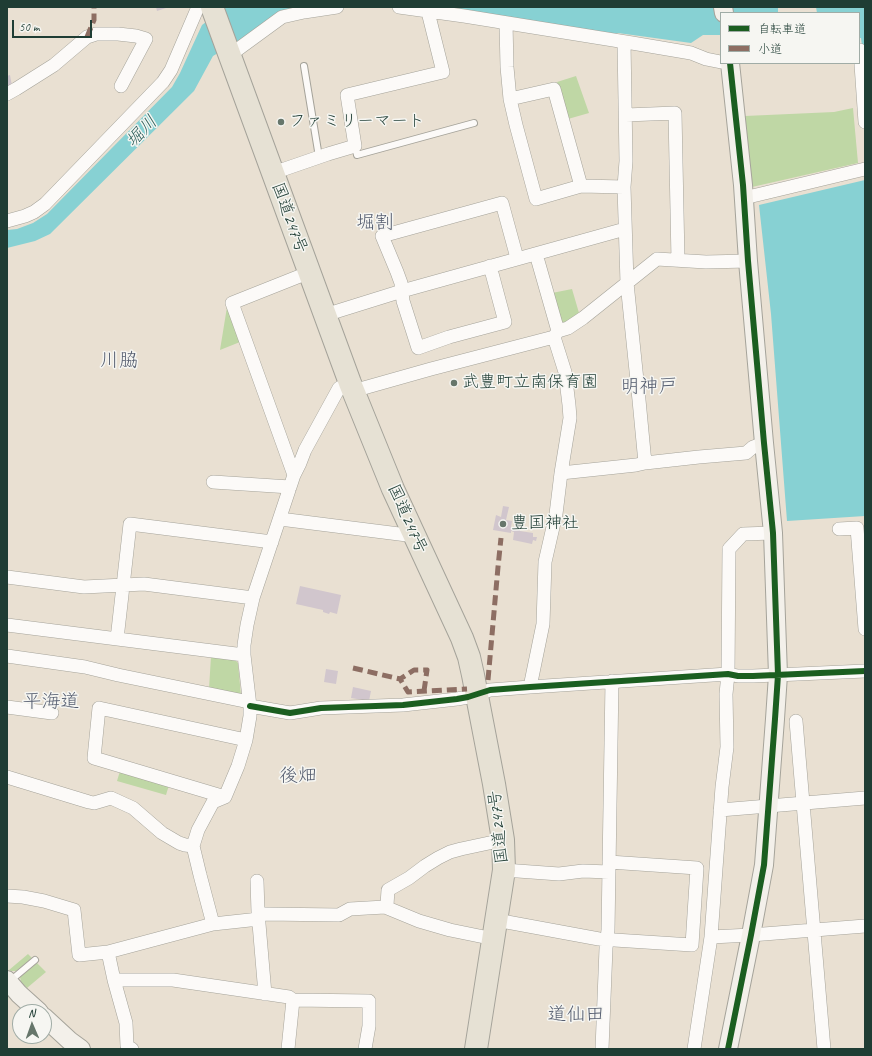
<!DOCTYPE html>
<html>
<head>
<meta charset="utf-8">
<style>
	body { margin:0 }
	#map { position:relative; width:872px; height:1056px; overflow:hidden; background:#e9e0d2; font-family:Caveat,"Klee One",sans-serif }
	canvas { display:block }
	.frame { position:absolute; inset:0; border:8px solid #1f3d34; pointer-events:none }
	.legend { position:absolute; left:720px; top:12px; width:140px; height:52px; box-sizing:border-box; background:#f6f6f2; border:1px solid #a0aca6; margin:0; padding:5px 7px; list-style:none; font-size:12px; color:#1f3d34 }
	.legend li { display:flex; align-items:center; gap:8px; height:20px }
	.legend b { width:20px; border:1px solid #a0aca6 }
	.north { position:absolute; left:12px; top:1004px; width:40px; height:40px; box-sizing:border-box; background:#f6f6f2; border:1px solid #a0aca6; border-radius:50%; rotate:358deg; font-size:11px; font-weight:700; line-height:16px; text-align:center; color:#1f3d34 }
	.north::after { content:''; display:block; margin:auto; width:14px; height:18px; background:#66766b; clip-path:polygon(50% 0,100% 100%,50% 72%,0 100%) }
	.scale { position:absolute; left:12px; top:20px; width:80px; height:18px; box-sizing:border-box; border:2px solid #1f3d34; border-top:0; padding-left:5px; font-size:12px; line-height:14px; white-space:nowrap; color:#1f3d34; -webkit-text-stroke:3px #f6f6f2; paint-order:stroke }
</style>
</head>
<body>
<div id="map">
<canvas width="872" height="1056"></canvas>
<div class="frame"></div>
<ul class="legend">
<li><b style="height:5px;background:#1b5e20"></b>自転車道</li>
<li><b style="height:5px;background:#8d6e63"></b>小道</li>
</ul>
<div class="north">N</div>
<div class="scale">50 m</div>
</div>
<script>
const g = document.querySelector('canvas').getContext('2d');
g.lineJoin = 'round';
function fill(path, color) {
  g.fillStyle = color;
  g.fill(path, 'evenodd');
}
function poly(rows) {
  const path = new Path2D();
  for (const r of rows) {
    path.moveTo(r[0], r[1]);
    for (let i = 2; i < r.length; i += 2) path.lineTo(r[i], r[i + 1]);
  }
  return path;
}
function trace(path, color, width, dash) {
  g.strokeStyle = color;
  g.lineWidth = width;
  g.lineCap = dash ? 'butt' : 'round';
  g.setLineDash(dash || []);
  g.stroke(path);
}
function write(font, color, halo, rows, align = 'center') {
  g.font = font + ' Caveat,"Klee One",sans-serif';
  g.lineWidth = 3;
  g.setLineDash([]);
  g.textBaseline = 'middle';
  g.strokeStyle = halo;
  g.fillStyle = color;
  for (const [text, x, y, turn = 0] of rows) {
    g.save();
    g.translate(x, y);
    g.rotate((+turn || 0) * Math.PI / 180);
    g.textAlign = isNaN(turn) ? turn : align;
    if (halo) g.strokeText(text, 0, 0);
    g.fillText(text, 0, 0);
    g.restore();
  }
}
fill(poly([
	[576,76,589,113,568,119,557,82],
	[853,108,858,163,752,187,745,116,834,112],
	[572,289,579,313,567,322,562,322,552,293],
	[227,307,240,342,220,350],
	[211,656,234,659,238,663,241,696,209,689],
	[120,771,169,785,166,795,117,781],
	[28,954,32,958,16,971,11,971,9,970],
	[37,963,46,972,27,988,21,982,20,977]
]), '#bfd7a5');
fill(poly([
	[226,7,314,7,286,12,213,56,194,91,50,234,35,241,7,248,7,230,17,229,33,223,47,214,172,87,180,73,202,25],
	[439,7,796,7,778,8,778,13,721,13,721,35,703,35,691,43,618,33,614,35],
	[816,7,865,7,865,46,862,46,861,38,859,38,859,13,817,13],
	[865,180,865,516,787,521,771,314,759,205]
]), '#87d1d3');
fill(poly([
	[156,7,169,7,157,11],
	[10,75,12,86,7,87,7,76],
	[503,506,509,507,506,520,512,521,511,527,520,529,520,531,533,533,533,537,537,537,536,541,533,540,532,544,513,540,514,532,511,531,511,533,493,530,496,515,501,517],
	[300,586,341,595,337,614,330,612,329,614,323,612,323,610,296,604],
	[326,669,338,671,336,684,324,682],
	[353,687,371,691,369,701,351,698]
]), '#d1c6cd');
const lane = poly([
	[304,66,319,157],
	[355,146,357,155,474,123],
	[10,981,35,960]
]);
const street = poly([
	[399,7,464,16,632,43,691,53,706,59,721,62],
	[506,23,507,67,510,99,516,125,536,199,581,186,624,187],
	[624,42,626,161,624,187,627,283,639,400,645,463],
	[859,50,860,50,865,122],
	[230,55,282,17,304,12,337,7],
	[7,94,16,89,54,65,87,37,96,34,118,34,136,36,146,39,121,86],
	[510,99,554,89,581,186],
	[626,115,675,113,678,260],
	[273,173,328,154,355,146,347,95,443,72,428,12],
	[744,198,865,169],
	[7,221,25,216,34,212,45,204,163,82,171,70,198,7],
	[536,254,558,331],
	[490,266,505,322,449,337,418,348,403,301,401,283,397,272,382,236,502,203,517,258],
	[325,315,402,291,625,229],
	[353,391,431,369,554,337,558,331,568,328,583,318,657,259,706,262,748,261],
	[561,473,636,465,645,463,699,457,746,453,753,447,764,443],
	[294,475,232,303,310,272],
	[213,482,290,487],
	[280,519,415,536],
	[839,529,857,528,865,629],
	[7,577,84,587,144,584,253,598],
	[7,625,244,655],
	[117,639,130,524,272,542],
	[7,656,85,667,118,675,249,702],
	[530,687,543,624,545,562,556,514,561,473,570,418,569,405,565,372,554,337],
	[250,706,290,713,321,708,403,705,457,699,468,697,490,690,530,687,728,674,738,676,753,676,865,671],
	[7,707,52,713],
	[796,721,824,1049],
	[7,777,89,802,94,803,111,798,133,808,162,833,179,843,185,845,193,846],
	[225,797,94,758,99,708,246,740],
	[720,810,865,798],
	[504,870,559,874,583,871,609,872],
	[257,881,258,912,265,994],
	[7,896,23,897,44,901,74,910,79,955,108,952,213,924,259,919],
	[385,907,387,905,388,890,409,878,425,866,438,858,450,852,461,849,503,840],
	[258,916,265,914,339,915,350,909,385,907,419,921,450,930,494,939],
	[496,920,599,939,692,945,697,868,609,862],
	[213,924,200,875,193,846,198,830,213,802,225,797,238,766,246,740,250,716,250,706,244,655,244,645,247,625,253,598,294,475,300,463,305,450,339,388,350,383],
	[711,937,751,935,865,926],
	[108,952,114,980,126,1023,127,1046,132,1049],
	[114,980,173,980,289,997,293,1000,369,1001,369,1026,365,1049],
	[288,1049,293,1000],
	[602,1049,606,948,608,930,612,681],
	[694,1049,711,937,722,787,727,747,726,694,728,674,729,549,743,534,773,533]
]);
const secondary = poly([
	[723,7,724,13],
	[7,980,19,994,39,1012],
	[44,1017,70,1041,81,1049],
	[728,1049,751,935,764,865,775,719,778,675,773,533,764,443,748,261,743,185,730,63]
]);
const highway = poly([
	[212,7,350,383,393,489,462,638,469,657,473,675,494,784,503,840,504,870,476,1049]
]);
trace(lane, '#a5a39a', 8);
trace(street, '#a5a39a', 14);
trace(secondary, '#a5a39a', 20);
trace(highway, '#a5a39a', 24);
trace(lane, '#fcfaf8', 6);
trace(street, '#fcfaf8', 13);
trace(secondary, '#f3f0ea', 18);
trace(highway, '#e6e1d4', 22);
trace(poly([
	[87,37,94,20,94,7],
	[353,668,400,679],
	[488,680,498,567,501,538],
	[424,691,427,670,414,670,400,679,408,692,467,689]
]), '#8d6e63', 5, [10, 5]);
trace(poly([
	[250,706,290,713,321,708,403,705,457,699,468,697,490,690,530,687,728,674,738,676,753,676,865,671],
	[728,1049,751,935,764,865,775,719,778,675,773,533,764,443,748,261,743,185,730,63]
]), '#1b5e20', 6);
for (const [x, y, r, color] of [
	[281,122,4,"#66766b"],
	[454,383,4,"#66766b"],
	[503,524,4,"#66766b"]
]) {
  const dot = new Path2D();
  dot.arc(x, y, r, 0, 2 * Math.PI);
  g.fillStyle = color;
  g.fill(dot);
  trace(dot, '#f6f6f2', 1.5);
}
write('17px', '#1f3d34', '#f6f6f2', [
	["ファミリーマート",289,122],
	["武豊町立南保育園",462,383],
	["豊国神社",511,524]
], 'left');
write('17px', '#1f3d34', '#f6f6f2', [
	["国道247号",289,218,70],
	["国道247号",407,519,66],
	["国道247号",499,827,-96]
]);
write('italic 18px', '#2e605c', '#f6f6f2', [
	["堀川",142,132,-46]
]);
write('19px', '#565e70', '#f6f6f2', [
	["堀割",375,223],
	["川脇",119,361],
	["明神戸",649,387],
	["平海道",51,702],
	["後畑",298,776],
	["道仙田",576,1015]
]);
</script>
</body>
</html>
